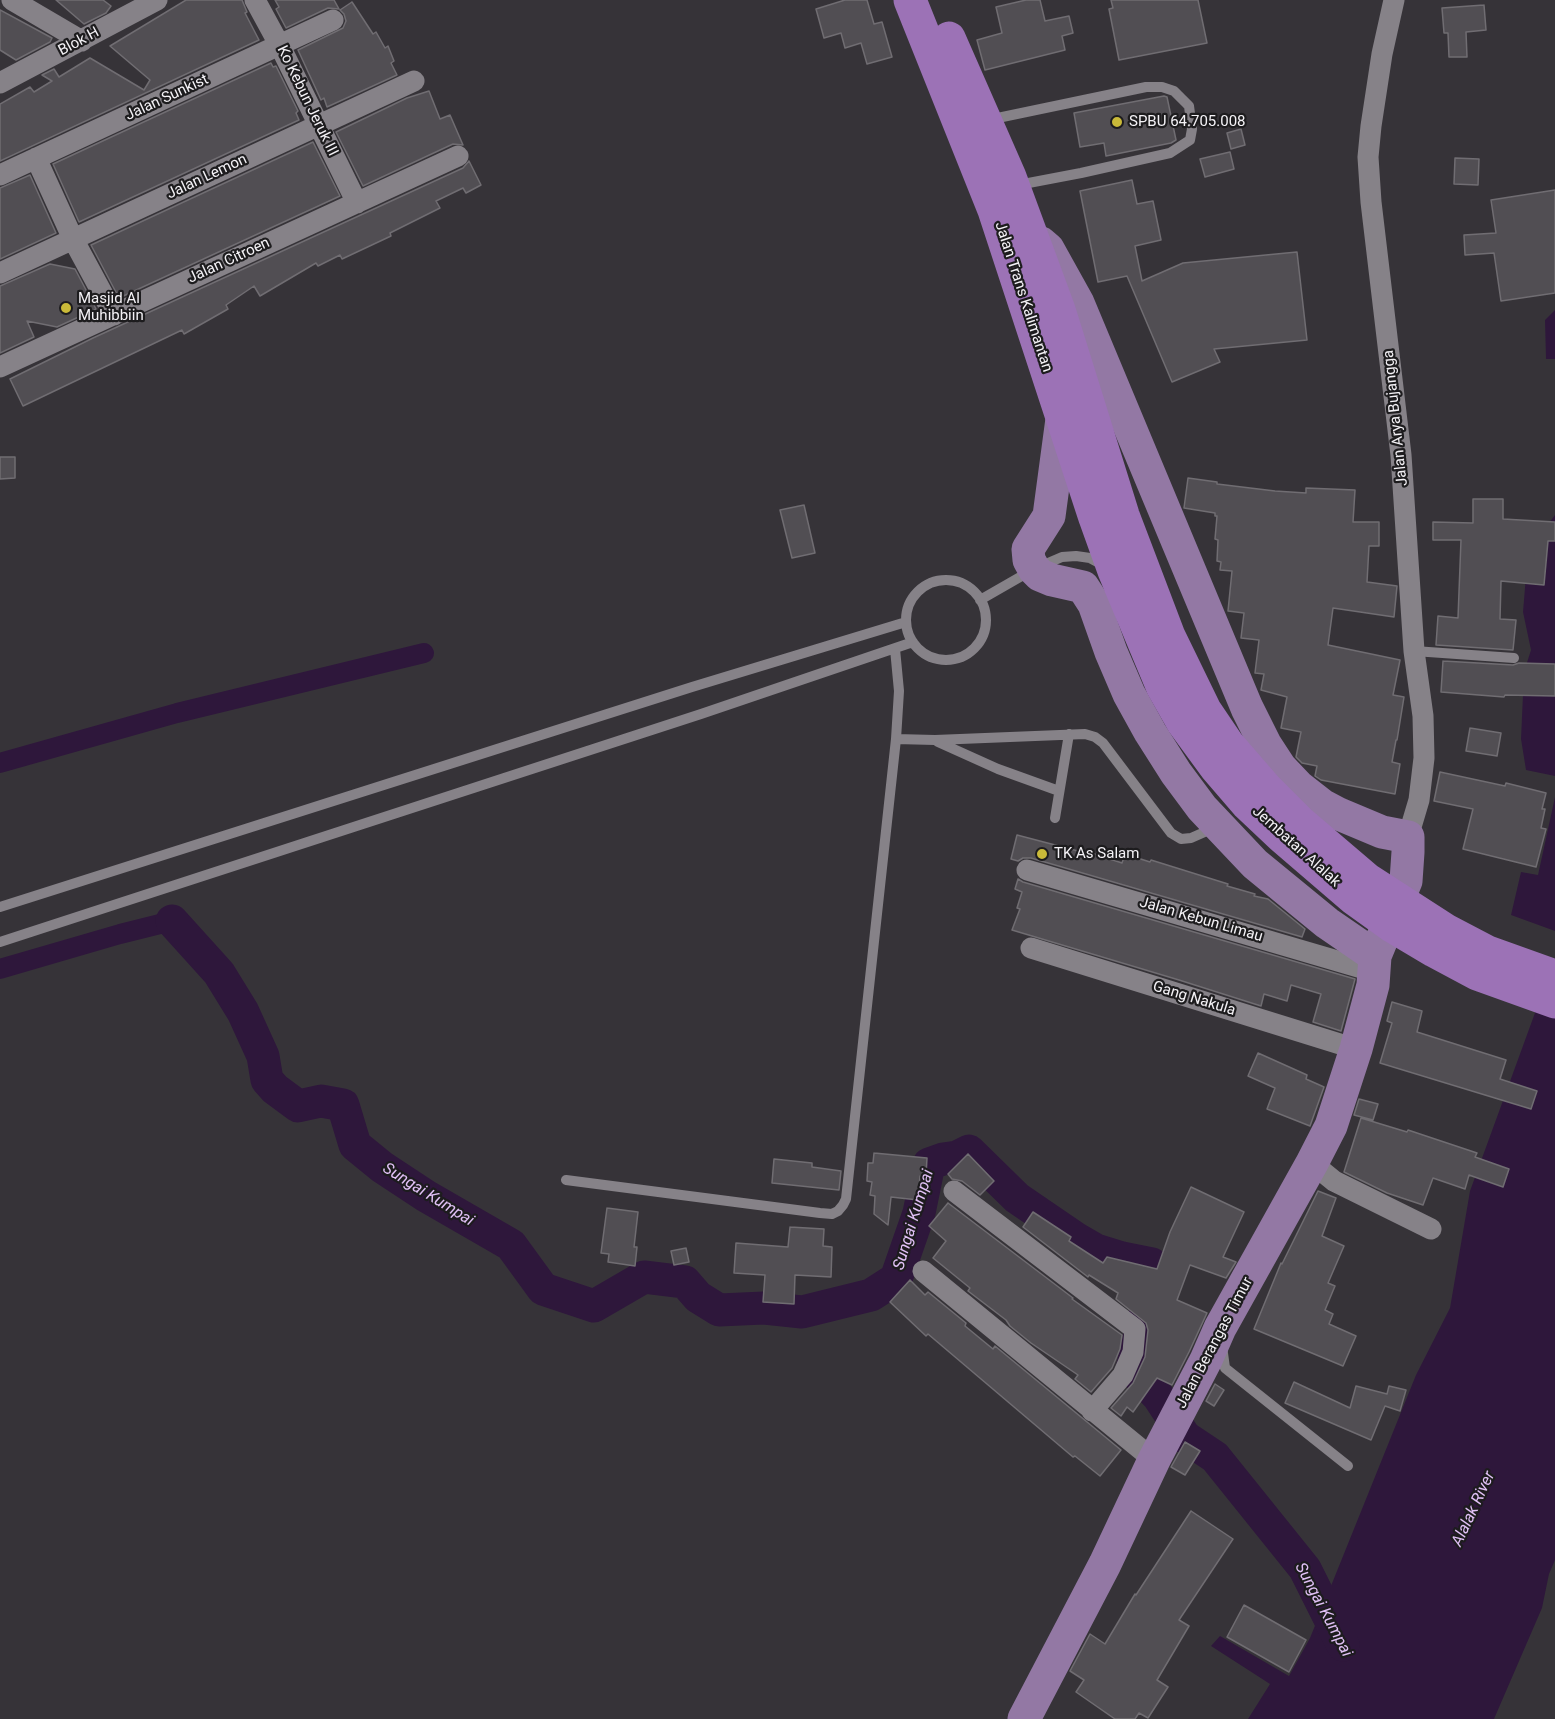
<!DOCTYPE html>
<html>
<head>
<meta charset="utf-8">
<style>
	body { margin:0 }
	canvas { display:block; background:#363338 }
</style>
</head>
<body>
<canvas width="1555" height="1719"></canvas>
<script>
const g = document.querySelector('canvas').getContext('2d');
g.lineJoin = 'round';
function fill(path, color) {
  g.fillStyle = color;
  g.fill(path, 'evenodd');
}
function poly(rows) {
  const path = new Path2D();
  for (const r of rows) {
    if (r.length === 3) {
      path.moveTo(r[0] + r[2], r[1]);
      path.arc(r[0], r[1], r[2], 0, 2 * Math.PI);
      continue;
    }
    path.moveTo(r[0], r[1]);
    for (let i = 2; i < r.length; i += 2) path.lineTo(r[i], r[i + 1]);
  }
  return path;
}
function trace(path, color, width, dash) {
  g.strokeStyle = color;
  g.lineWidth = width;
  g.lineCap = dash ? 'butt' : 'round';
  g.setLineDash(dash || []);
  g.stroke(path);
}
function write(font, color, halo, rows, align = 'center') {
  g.font = font + ' Roboto,sans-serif';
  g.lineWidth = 4.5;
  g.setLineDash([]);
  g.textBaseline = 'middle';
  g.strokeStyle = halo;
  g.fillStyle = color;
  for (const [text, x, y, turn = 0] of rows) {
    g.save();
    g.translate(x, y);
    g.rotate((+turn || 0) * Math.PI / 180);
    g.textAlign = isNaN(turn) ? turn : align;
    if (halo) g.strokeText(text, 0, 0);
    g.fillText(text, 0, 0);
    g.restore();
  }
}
fill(poly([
	[1555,310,1555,359,1546,359,1545,320],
	[1555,515,1555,776,1526,770,1521,739,1524,672,1531,650,1523,612,1528,551],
	[1555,797,1555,931,1511,915,1521,872,1538,875],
	[1555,958,1555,1560,1549,1574,1542,1608,1494,1719,1248,1719,1270,1684,1211,1646,1220,1636,1289,1676,1310,1638,1416,1375,1450,1308,1470,1191]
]), '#2e173b');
trace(poly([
	[0,763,177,713,424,653],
	[0,969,120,934,172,921]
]), '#2e173b', 20);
trace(poly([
	[172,921,219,973,243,1012,263,1056,267,1080,275,1089,298,1106,321,1101,343,1105,355,1145,382,1167,426,1196,511,1245,543,1289,594,1306,644,1277,685,1282,698,1297,719,1310,764,1308,802,1312,871,1295,896,1279,919,1213,929,1164,943,1159,957,1157,969,1151,1017,1198,1077,1239,1096,1250,1122,1258,1152,1264,1153,1281,1132,1369,1158,1396,1185,1437,1215,1457,1305,1569,1343,1645]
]), '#2e173b', 33);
const building = poly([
	[56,0,103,0,111,6,106,13,84,24,56,0],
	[186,0,242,0,247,12,245,13,259,40,0,161,0,104,30,87,34,92,52,81,42,75,54,69,59,77,90,58,144,90,150,80,110,46,186,0],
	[275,0,334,0,339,9,328,8,286,28,276,9,279,7,275,0],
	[845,0,867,0,874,24,882,22,892,57,867,64,861,43,845,48,841,33,824,38,816,9,845,0],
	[1026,0,1040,0,1045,21,1069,16,1073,33,1062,36,1065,50,985,70,977,40,1002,33,996,7,1026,0],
	[1111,0,1198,0,1207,43,1119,60,1109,9,1113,8,1111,0],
	[352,2,373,34,376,32,385,48,388,46,394,61,391,63,397,75,327,107,324,98,321,100,298,50,343,28,346,21,344,14,340,10,352,2],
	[1484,5,1486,30,1466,32,1467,57,1449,57,1448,33,1444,33,1442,8,1484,5],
	[0,10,52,38,50,42,16,60,0,50,0,10],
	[271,63,273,67,276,66,298,111,296,113,299,120,79,222,53,164,271,63],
	[429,91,440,119,450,115,463,145,453,144,363,186,336,132,407,98,429,91],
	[1164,96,1167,97,1176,140,1171,143,1106,156,1104,143,1080,147,1074,113,1164,96],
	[1241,129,1245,145,1231,149,1227,133,1241,129],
	[313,142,340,196,119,298,91,245,313,142],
	[1230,152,1234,169,1205,177,1200,159,1230,152],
	[1455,158,1479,159,1478,185,1454,184,1455,158],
	[469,161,481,185,466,193,463,188,436,201,440,208,390,233,391,236,342,259,340,255,318,266,316,263,260,296,254,286,226,305,228,309,184,334,182,330,23,406,10,379,93,338,463,168,469,161],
	[30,175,56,233,0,259,0,188,30,175],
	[1132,180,1137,204,1153,201,1161,240,1135,246,1142,281,1183,263,1297,252,1307,340,1214,349,1220,362,1172,382,1127,276,1098,282,1080,191,1132,180],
	[1555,190,1555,293,1501,301,1494,253,1465,255,1464,235,1496,233,1491,200,1555,190],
	[50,264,75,269,96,309,57,327,27,321,34,337,0,353,0,286,50,264],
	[0,457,15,457,15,478,0,479,0,457],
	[1188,478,1217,482,1217,484,1275,491,1306,493,1306,488,1355,490,1353,522,1379,522,1379,546,1369,546,1367,582,1397,586,1394,617,1333,608,1328,645,1400,660,1393,695,1404,697,1397,740,1396,740,1392,762,1400,764,1395,794,1321,780,1315,776,1317,766,1302,763,1296,757,1301,732,1281,728,1287,697,1261,690,1264,674,1255,673,1259,640,1241,638,1244,613,1228,611,1232,571,1220,570,1221,562,1217,561,1218,540,1215,539,1217,516,1215,516,1215,513,1184,508,1188,478],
	[1473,499,1503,499,1503,519,1555,522,1555,541,1548,541,1544,585,1501,581,1500,619,1516,620,1513,650,1436,645,1438,616,1458,618,1461,540,1433,540,1433,522,1473,523,1473,499],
	[804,505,815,553,792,558,780,510,804,505],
	[1443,661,1513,665,1519,663,1555,664,1555,696,1505,695,1504,697,1441,692,1443,661],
	[1470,728,1501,733,1497,756,1466,751,1470,728],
	[1440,772,1505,786,1506,783,1546,793,1542,809,1545,809,1541,828,1546,829,1536,867,1463,849,1473,809,1434,801,1440,772],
	[1017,835,1078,851,1079,849,1122,863,1125,854,1150,862,1151,860,1228,884,1227,886,1255,894,1254,896,1268,899,1305,929,1302,937,1031,858,1023,858,1018,861,1011,859,1017,835],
	[1018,879,1023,882,1355,979,1341,1031,1313,1022,1321,994,1291,985,1287,1001,1264,994,1261,1006,1179,980,1012,930,1020,909,1017,908,1022,892,1015,889,1018,879],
	[1392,1002,1422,1011,1417,1032,1506,1060,1500,1079,1537,1091,1531,1109,1380,1063,1392,1023,1387,1021,1392,1002],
	[1258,1053,1307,1075,1306,1079,1324,1087,1310,1126,1267,1109,1275,1088,1248,1076,1258,1053],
	[1359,1099,1378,1104,1373,1120,1354,1115,1359,1099],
	[1361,1118,1407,1132,1408,1130,1477,1153,1475,1157,1509,1169,1503,1187,1469,1175,1465,1189,1433,1178,1423,1205,1387,1193,1344,1172,1361,1118],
	[874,1153,927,1158,926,1176,920,1176,918,1200,891,1197,888,1225,874,1214,875,1196,870,1195,872,1182,867,1181,868,1163,873,1163,874,1153],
	[968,1154,994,1181,980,1195,962,1181,952,1179,948,1174,968,1154],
	[774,1159,812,1163,812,1167,841,1171,839,1190,772,1183,774,1159],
	[1191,1187,1244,1212,1223,1257,1236,1262,1226,1278,1190,1265,1177,1300,1207,1313,1189,1352,1172,1385,1157,1378,1133,1412,1127,1407,1121,1416,1111,1408,1133,1383,1145,1357,1148,1330,1146,1323,1116,1299,1118,1293,1089,1275,1088,1277,1023,1227,1033,1212,1071,1237,1069,1241,1103,1263,1107,1257,1157,1269,1170,1232,1191,1187],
	[1318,1191,1336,1198,1322,1236,1344,1246,1328,1283,1335,1286,1325,1310,1333,1314,1329,1324,1356,1336,1343,1366,1254,1329,1281,1263,1282,1264,1318,1191],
	[948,1203,1073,1298,1072,1299,1122,1335,1120,1349,1112,1368,1091,1392,1075,1379,1078,1375,1031,1343,1010,1326,1006,1320,968,1291,970,1288,933,1258,946,1241,929,1226,948,1203],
	[607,1208,638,1212,634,1247,637,1247,635,1266,608,1262,609,1254,601,1253,607,1208],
	[790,1227,824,1229,823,1246,832,1247,831,1277,795,1275,794,1304,763,1302,765,1275,734,1273,736,1243,788,1247,790,1227],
	[686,1248,689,1262,674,1265,671,1251,686,1248],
	[910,1280,925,1295,928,1292,966,1323,965,1326,993,1349,995,1346,1121,1450,1100,1476,1075,1456,1073,1457,928,1334,926,1336,890,1302,910,1280],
	[1294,1382,1350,1408,1356,1386,1387,1394,1389,1386,1406,1390,1400,1411,1385,1406,1371,1440,1285,1403,1294,1382],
	[1215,1384,1224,1390,1214,1406,1206,1401,1215,1384],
	[1185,1442,1200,1451,1185,1475,1171,1467,1185,1442],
	[1191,1511,1233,1539,1179,1620,1189,1626,1157,1680,1168,1687,1148,1718,1139,1713,1135,1719,1115,1719,1076,1692,1084,1680,1070,1671,1090,1634,1105,1644,1135,1594,1136,1595,1191,1511],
	[1244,1605,1306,1640,1289,1672,1227,1637,1244,1605]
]);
fill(building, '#514e53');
trace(building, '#706d72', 1.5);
trace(poly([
	[988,120,1146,87,1162,87,1174,91,1189,106,1192,129,1190,140,1170,153,1081,173,1018,185],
	[946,620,40],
	[980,600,1034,569,1062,557,1076,556,1090,558,1105,566],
	[1414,651,1514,658],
	[896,739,935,740,1085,734,1095,737,1103,743,1171,833,1181,839,1191,838,1216,827],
	[938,742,998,769,1059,791],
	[1055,818,1069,734],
	[0,907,692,687,906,622],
	[0,942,701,714,913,642],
	[566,1180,820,1213,832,1214,838,1211,843,1205,846,1199,896,739,899,691,895,649],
	[1222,1346,1225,1368,1348,1466]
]), '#868288', 10);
trace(poly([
	[12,0,82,41],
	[255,0,280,46,357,203],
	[1394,0,1382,54,1371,126,1368,157,1371,202,1401,455,1414,651,1423,716,1424,758,1419,800,1408,837],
	[0,83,157,0],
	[36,158,73,239,114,315],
	[0,175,333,20],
	[0,273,414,81],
	[0,367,458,156],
	[1027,870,1375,972],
	[1031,948,1356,1049],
	[1312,1163,1334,1181,1431,1229],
	[954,1191,1135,1329,1133,1352,1123,1375,1092,1411],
	[923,1271,1154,1460]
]), '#868288', 21);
trace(poly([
	[1062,419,1049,516,1028,549,1029,560,1034,569,1040,575,1052,580,1083,587,1094,604,1111,652,1129,694,1150,732,1176,773,1202,808,1255,864,1327,923,1375,956],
	[1024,1719,1105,1564,1154,1460,1206,1360,1220,1328,1312,1163,1331,1126,1356,1049,1373,985,1375,956,1406,881,1408,852,1408,837,1382,832,1339,814,1322,805,1299,787,1280,767,1265,744,1247,708,1078,303,1048,249,1041,243]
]), '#9378a4', 33);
trace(poly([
	[910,0,994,210,1095,518,1114,571,1162,686,1183,723,1216,768,1247,804,1282,837,1353,898,1392,926,1434,951,1477,974,1555,1002],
	[949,38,1010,177,1059,310,1123,515,1169,636,1205,710,1228,744,1267,789,1299,821,1367,879,1446,930,1488,952,1555,976]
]), '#9c72b6', 33);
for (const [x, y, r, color] of [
	[1117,122,6,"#caba39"],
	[66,308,6,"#caba39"],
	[1042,854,6,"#caba39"]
]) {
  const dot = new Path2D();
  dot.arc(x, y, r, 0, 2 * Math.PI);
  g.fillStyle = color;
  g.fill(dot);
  trace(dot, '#1d1c1e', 2);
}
write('15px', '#f4f2f6', '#1d1c1e', [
	["Blok H",79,42,-28],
	["Jalan Sunkist",167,98,-25],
	["Ko Kebun Jeruk III",307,101,64],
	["Jalan Lemon",207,177,-25],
	["Jalan Citroen",229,261,-25],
	["Jalan Trans Kalimantan",1023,297,72],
	["Jalan Arya Bujangga",1396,418,-96],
	["Jembatan Alalak",1296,847,42],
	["Jalan Kebun Limau",1201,920,16],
	["Gang Nakula",1194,999,17],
	["Jalan Berangas Timur",1215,1343,-62]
]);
write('15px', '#f4f2f6', '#1d1c1e', [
	["SPBU 64.705.008",1129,122],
	["Masjid Al",78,299],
	["Muhibbiin",78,316],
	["TK As Salam",1054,854]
], 'left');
write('italic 16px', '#e1c1f6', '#1d1c1e', [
	["Sungai Kumpai",428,1195,32],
	["Sungai Kumpai",914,1220,-73],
	["Alalak River",1474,1509,-65],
	["Sungai Kumpai",1323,1610,62]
]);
</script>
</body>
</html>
